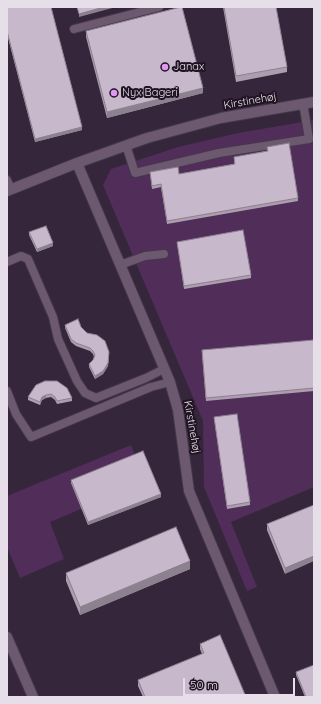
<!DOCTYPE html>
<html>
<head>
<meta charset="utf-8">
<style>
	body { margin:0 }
	#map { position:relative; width:321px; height:704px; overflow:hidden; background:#2a1e2d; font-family:Quicksand,sans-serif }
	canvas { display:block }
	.frame { position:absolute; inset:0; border:8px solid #e6dee8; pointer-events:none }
	.scale { position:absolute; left:183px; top:678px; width:112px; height:18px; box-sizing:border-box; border:2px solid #e6dee8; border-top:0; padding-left:5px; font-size:12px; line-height:14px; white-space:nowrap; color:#e6dee8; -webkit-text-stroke:3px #201423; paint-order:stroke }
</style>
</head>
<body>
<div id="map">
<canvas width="321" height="704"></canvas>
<div class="frame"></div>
<div class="scale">50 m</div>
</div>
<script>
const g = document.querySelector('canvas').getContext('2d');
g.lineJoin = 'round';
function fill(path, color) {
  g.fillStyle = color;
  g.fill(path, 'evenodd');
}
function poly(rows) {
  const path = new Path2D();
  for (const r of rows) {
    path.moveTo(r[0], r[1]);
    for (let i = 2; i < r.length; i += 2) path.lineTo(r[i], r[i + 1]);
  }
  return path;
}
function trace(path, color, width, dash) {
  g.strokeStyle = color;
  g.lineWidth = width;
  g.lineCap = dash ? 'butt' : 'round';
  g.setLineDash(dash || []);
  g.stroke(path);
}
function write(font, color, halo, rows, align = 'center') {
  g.font = font + ' Quicksand,sans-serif';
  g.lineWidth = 4;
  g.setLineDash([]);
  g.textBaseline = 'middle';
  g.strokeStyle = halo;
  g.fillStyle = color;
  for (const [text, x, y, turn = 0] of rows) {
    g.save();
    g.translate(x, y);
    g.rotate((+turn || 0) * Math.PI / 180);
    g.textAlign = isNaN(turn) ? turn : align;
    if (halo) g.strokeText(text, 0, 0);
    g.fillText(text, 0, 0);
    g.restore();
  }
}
fill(poly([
	[7,7,314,7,314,697,7,697]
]), '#36263b');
fill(poly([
	[314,120,314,487,231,522,257,587,247,591,204,487,203,421,103,185,111,169,178,147,238,133],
	[131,445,136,457,81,509,50,522,64,559,20,578,7,547,7,496]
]), '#512d5a');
const service = poly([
	[74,29,159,7],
	[126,145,135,173,219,153,309,139,303,103],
	[7,180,11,189],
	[7,262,21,256,28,259,53,317,58,339,77,381,85,393,96,398,146,378,164,369],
	[120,265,145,256,164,254],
	[7,391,16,414,31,437,151,387,170,382]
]);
const minor = poly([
	[77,163,170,382,178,410,189,491,275,697],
	[7,191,77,163,147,138,221,118,314,102],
	[7,637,33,697]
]);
trace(service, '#443947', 10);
trace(minor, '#443947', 12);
trace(service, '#6c5970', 8);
trace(minor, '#6c5970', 10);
fill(poly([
	[7,7,82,130,35,142,7,34],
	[223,7,276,7,287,67,287,72,236,82],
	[86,31,203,93,107,118,86,37],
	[267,147,298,198,298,201,167,224,161,187,152,189,150,172,179,174,234,164,234,157,267,151],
	[29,232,53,246,37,252,29,235],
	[177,242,251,275,251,278,184,289],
	[65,325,81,327,109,355,108,366,103,374,95,379,89,367,89,364,93,360,94,357,93,354,90,351,76,346,71,342,65,328],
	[314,340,314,391,206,401,202,353],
	[36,385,72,398,72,401,57,404,55,400,51,397,46,398,42,400,40,405,28,400,28,397],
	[214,417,250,502,250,505,227,509],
	[71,480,161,497,88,525,71,483],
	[314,505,285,574,267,530,267,524],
	[190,569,80,615,66,581,66,573],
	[200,644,246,697,143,697,138,686,138,680,202,654,200,649],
	[296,672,314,697,305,697,296,675]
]), '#ac9eaf');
fill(poly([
	[104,7,116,7,79,17,79,14],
	[203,88,203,93,107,118,107,112],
	[82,127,82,130,35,142,35,139],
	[53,243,53,246,37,252,37,249],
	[109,352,108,366,103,374,95,379,95,376],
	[46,395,46,398,42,400,40,405,40,402,42,397],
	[161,494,161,497,88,525,88,522],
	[314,556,314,561,285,574,285,568],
	[190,561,190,569,80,615,80,607]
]), '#8c818f');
const building = poly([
	[7,7,51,7,82,127,35,139,7,31,7,7],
	[77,7,104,7,79,14,77,7],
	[181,7,182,7,203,88,107,112,86,31,181,7],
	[224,7,276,7,287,67,236,76,224,7],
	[289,143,298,198,167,221,161,184,152,186,150,172,178,167,179,174,235,164,234,157,268,151,267,147,289,143],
	[46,226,53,243,37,249,29,232,46,226],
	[243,230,251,275,184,286,177,242,243,230],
	[78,319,81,327,87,333,97,335,105,341,109,352,108,363,103,371,95,376,89,364,93,360,95,355,93,351,90,348,76,343,71,339,65,325,78,319],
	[314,340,314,388,206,398,202,350,314,340],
	[45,381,57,381,67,388,72,398,57,401,55,397,51,394,46,395,42,397,40,402,28,397,36,385,45,381],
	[237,414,250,502,227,506,214,417,237,414],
	[143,451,161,494,88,522,71,480,143,451],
	[314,505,314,556,285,568,267,524,314,505],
	[176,527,190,561,80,607,66,573,176,527],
	[220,635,246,697,145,697,138,680,204,653,200,644,220,635],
	[314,665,314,697,306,697,296,672,314,665]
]);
fill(building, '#c8b8cc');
trace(building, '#8c818f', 1);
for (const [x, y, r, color] of [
	[165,67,4,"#df98f1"],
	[114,93,4,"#df98f1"]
]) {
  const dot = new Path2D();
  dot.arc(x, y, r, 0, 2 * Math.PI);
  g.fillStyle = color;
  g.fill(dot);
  trace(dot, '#201423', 1.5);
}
write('11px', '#e6dee8', '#201423', [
	["Janax",173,67],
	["Nyx Bageri",122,93]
], 'left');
write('11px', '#e6dee8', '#201423', [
	["Kirstinehøj",250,101,-10],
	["Kirstinehøj",192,427,80]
]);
</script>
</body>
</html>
